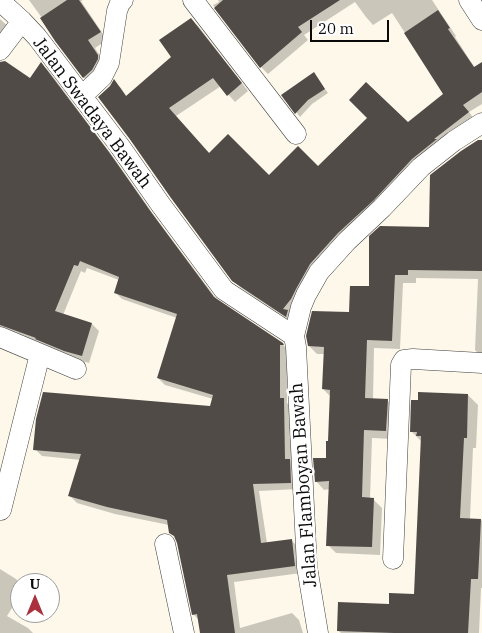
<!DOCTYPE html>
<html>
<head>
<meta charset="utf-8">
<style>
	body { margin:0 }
	#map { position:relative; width:482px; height:633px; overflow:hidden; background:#fdf8e9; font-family:"IBM Plex Serif",serif }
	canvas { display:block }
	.north { position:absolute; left:10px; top:573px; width:50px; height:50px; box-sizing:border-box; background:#fff; border:1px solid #9d9d9d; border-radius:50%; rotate:0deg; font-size:14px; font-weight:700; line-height:20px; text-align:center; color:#0a0a0a }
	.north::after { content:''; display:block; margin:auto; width:18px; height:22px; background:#a9323e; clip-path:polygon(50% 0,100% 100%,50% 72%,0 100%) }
	.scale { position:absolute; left:310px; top:20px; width:79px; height:22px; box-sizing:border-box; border:2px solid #0a0a0a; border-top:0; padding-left:6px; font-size:15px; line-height:18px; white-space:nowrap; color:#0a0a0a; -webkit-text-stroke:4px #fff; paint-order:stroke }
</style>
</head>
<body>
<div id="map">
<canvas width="482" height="633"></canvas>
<div class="north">U</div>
<div class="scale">20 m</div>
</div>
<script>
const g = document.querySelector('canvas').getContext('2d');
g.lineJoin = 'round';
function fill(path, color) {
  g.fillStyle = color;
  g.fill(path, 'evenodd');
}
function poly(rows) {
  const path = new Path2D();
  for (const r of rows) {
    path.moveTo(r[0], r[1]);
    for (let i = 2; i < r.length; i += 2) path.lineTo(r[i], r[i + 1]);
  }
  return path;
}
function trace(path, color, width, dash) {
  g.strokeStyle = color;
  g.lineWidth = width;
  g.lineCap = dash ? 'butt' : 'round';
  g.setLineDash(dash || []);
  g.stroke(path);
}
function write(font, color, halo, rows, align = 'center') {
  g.font = font + ' "IBM Plex Serif",serif';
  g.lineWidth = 5;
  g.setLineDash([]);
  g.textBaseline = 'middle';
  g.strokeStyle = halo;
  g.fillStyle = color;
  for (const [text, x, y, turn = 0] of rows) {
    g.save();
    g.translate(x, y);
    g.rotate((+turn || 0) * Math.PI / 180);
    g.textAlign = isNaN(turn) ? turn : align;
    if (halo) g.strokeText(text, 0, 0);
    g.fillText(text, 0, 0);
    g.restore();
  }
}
fill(poly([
	[29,0,83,0,81,1,107,40,95,48,105,64,92,85,84,78,57,41,58,40],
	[218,0,432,0,456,36,455,37,475,68,482,68,482,104,469,112,475,120,381,207,295,318,294,323,241,288,233,280,111,86,114,81,121,88,127,97,172,57,192,20,199,27,248,91,235,102,221,86,176,116,210,154,269,177,319,168,408,123,445,94,392,13,373,25,366,17,355,2,304,35,308,40,268,74,261,67,213,5,219,2],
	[0,19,12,30,0,46],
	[0,63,30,80,41,64,48,70,116,161,158,221,218,301,282,344,290,352,287,352,287,403,290,406,292,463,296,467,297,489,259,491,267,543,291,540,298,547,301,573,234,582,240,628,292,613,299,620,303,633,201,633,199,620,193,614,178,543,169,525,115,514,77,503,70,496,81,460,42,456,35,449,212,407,213,399,165,385,158,378,177,318,122,299,115,292,119,280,87,268,85,273,81,271,63,315,92,324,99,331,89,363,72,358,44,346,42,344,0,331],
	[317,78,328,93,312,104,300,117,283,95],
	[482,141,482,357,475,350,478,279,416,278,416,283,403,283,400,349,374,348,373,400,387,400,396,409,394,439,372,438,370,499,373,499,382,508,380,555,336,553,328,545,330,489,324,490,316,481,327,459,329,443,331,397,323,389,325,354,317,354,309,346,350,313,370,288,430,228],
	[468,395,478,405,476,448,473,448,470,519,481,520,482,521,482,588,481,588,479,633,341,633,338,630,390,605,416,595,422,442,411,431],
	[0,569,16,579,20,583,20,595,7,616,28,628,33,633,0,633]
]), '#0003');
fill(poly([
	[67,0,79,0,101,32,88,40,98,55,98,59,92,70,83,78,55,41,40,18],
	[223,0,340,0,298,27,302,32,260,68,214,8],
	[438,10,450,28,448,29,474,67,482,62,482,92,463,105,469,112,434,139,437,139,412,159,374,200,338,233,310,264,296,289,291,299,283,309,288,310,286,317,232,281,171,198,129,138,98,97,110,86,114,79,126,96,171,57,159,40,191,18,242,83,227,96,213,78,169,108,209,153,228,134,269,175,298,146,318,166,367,118,349,100,366,82,408,122,443,94,404,33],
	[5,61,30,78,41,62,109,152,151,212,214,297,283,343,284,345,280,345,280,398,284,398,285,459,290,459,291,483,253,484,261,543,292,539,295,566,227,575,235,633,200,633,197,614,192,615,177,543,174,536,169,533,167,520,107,507,68,496,81,454,33,450,36,419,43,392,210,406,213,395,157,378,177,314,114,293,119,277,80,261,78,266,74,265,55,311,92,323,82,356,64,351,35,339,36,338,0,325,0,62],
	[314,72,325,89,308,100,295,114,281,95],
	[478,140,482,140,482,271,408,270,408,275,395,275,392,341,367,340,365,398,388,399,386,431,364,430,362,497,374,498,372,547,326,546,329,481,315,482,313,458,326,458,326,441,328,441,330,390,322,389,324,347,308,346,306,336,312,311,349,312,350,286,369,286,369,236,380,226,429,227,430,175,461,151],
	[418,392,468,394,467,438,464,438,460,518,481,519,478,579,471,579,468,633,394,633,337,631,338,602,389,604,389,593,414,594,421,436,416,436,417,432,410,432,411,400,418,400]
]), '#514b48');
const minor = poly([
	[193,0,296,134],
	[469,0,482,20],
	[0,1,22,21,37,37,119,145,161,205,224,290,294,336,296,347,307,567,318,633],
	[0,50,22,21],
	[82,96,102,77,109,63,117,11,120,3,123,0],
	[294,336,301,307,306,295,319,272,347,241,382,208,421,167,454,141,482,123],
	[0,337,76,369],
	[1,510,40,354],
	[165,544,184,633],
	[393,559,401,365,404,360,413,359,482,363]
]);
trace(minor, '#3d3d3d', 21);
trace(minor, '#fff', 20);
write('18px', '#0a0a0a', '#fff', [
	["Jalan Swadaya Bawah",92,113,53],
	["Jalan Flamboyan Bawah",304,485,-94]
]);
</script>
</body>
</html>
